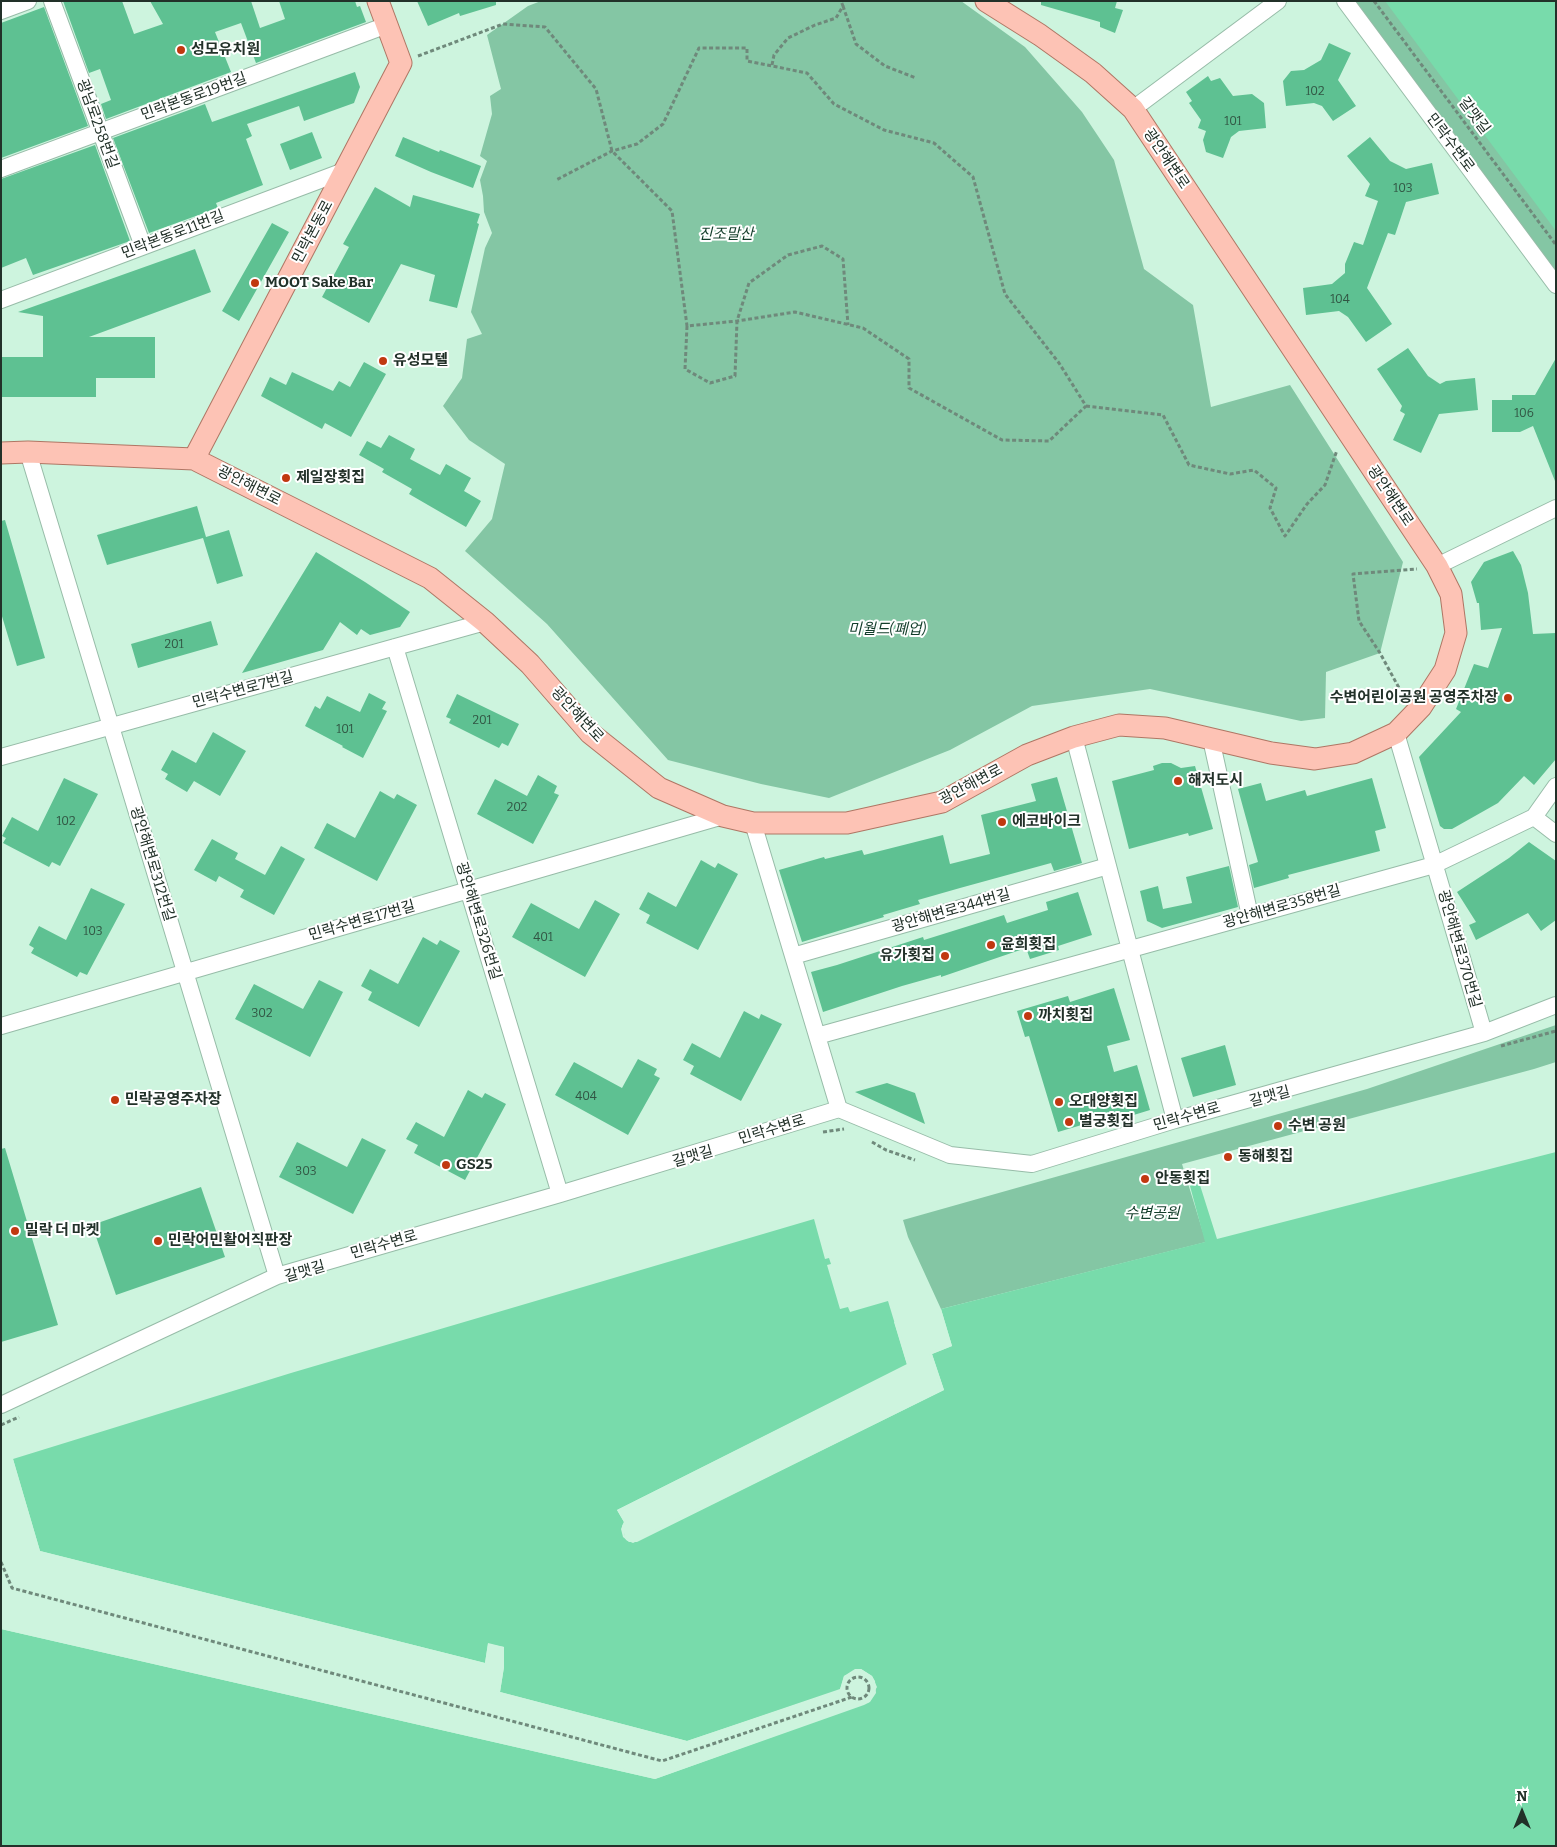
<!DOCTYPE html>
<html>
<head>
<meta charset="utf-8">
<style>
	body { margin:0 }
	#map { position:relative; width:1557px; height:1847px; overflow:hidden; background:#cdf4de; font-family:Bitter,serif }
	canvas { display:block }
	.frame { position:absolute; inset:0; border:2px solid #223129; pointer-events:none }
	.north { position:absolute; left:1497px; top:1787px; width:50px; height:50px; -webkit-text-stroke:4px #fff; paint-order:stroke; rotate:0deg; font-size:14px; font-weight:700; line-height:20px; text-align:center; color:#223129 }
	.north::after { content:''; display:block; margin:auto; width:18px; height:22px; background:#223129; clip-path:polygon(50% 0,100% 100%,50% 72%,0 100%) }
</style>
</head>
<body>
<div id="map">
<canvas width="1557" height="1847"></canvas>
<div class="frame"></div>
<div class="north">N</div>
</div>
<script>
const g = document.querySelector('canvas').getContext('2d');
g.lineJoin = 'round';
function fill(path, color) {
  g.fillStyle = color;
  g.fill(path, 'evenodd');
}
function poly(rows) {
  const path = new Path2D();
  for (const r of rows) {
    if (r.length === 3) {
      path.moveTo(r[0] + r[2], r[1]);
      path.arc(r[0], r[1], r[2], 0, 2 * Math.PI);
      continue;
    }
    path.moveTo(r[0], r[1]);
    for (let i = 2; i < r.length; i += 2) path.lineTo(r[i], r[i + 1]);
  }
  return path;
}
function trace(path, color, width, dash) {
  g.strokeStyle = color;
  g.lineWidth = width;
  g.lineCap = dash ? 'butt' : 'round';
  g.setLineDash(dash || []);
  g.stroke(path);
}
function write(font, color, halo, rows, align = 'center') {
  g.font = font + ' Bitter,"Noto Sans KR",serif';
  g.lineWidth = 4;
  g.setLineDash([]);
  g.textBaseline = 'middle';
  g.strokeStyle = halo;
  g.fillStyle = color;
  for (const [text, x, y, turn = 0] of rows) {
    g.save();
    g.translate(x, y);
    g.rotate((+turn || 0) * Math.PI / 180);
    g.textAlign = isNaN(turn) ? turn : align;
    if (halo) g.strokeText(text, 0, 0);
    g.fillText(text, 0, 0);
    g.restore();
  }
}
fill(poly([
	[541,1,961,1,1025,47,1082,112,1114,160,1144,269,1193,305,1211,407,1290,385,1403,562,1380,653,1326,672,1325,718,1301,721,1150,689,1032,706,950,750,829,798,761,784,668,760,547,624,465,551,492,519,505,464,469,440,443,406,462,378,467,339,482,334,471,312,485,248,492,233,484,212,483,196,480,180,487,161,480,156,492,114,490,96,501,89,487,35,528,6],
	[1345,1,1397,1,1556,218,1556,285],
	[1556,1025,1556,1062,1534,1069,1182,1164,1206,1242,941,1309,908,1237,903,1220,1367,1089]
]), '#84c6a4');
fill(poly([
	[1385,1,1556,1,1556,231],
	[1556,1152,1556,1846,1,1846,1,1629,655,1779,869,1702,877,1687,872,1676,861,1669,844,1676,840,1689,687,1741,500,1692,504,1667,504,1647,488,1644,485,1663,40,1551,13,1459,291,1373,814,1219,825,1259,829,1258,831,1264,827,1265,840,1309,848,1307,850,1312,888,1301,907,1364,617,1510,624,1522,622,1526,626,1540,633,1543,944,1390,932,1354,952,1346,941,1309,1205,1242,1190,1186,1199,1182,1217,1239]
]), '#78dbab');
fill(poly([
	[939,1309,941,1309,952,1346,932,1354,944,1390,637,1542,629,1542,623,1537,621,1529,624,1522,617,1510,907,1365,894,1322,897,1321,910,1364,909,1366,620,1511,627,1522,624,1530,625,1536,630,1540,637,1539,941,1388,929,1354,930,1352,949,1344],
	[13,1459,40,1551,485,1663,488,1643,504,1647,504,1667,500,1692,687,1741,840,1690,844,1676,855,1669,861,1669,872,1676,875,1681,876,1693,870,1702,864,1705,655,1779,1,1629,1,1627,655,1776,863,1702,871,1696,874,1687,873,1682,866,1674,855,1672,846,1677,841,1692,687,1744,499,1694,497,1691,502,1667,502,1649,490,1646,488,1664,485,1666,39,1553,11,1460]
]), '#cdf4de');
fill(poly([
	[63,1,122,1,134,34,163,24,150,1,251,1,260,28,285,19,279,1,355,1,357,7,360,6,366,22,256,63,241,23,215,32,231,72,106,119,101,104,111,100,100,69,89,73],
	[417,1,496,1,496,5,460,16,459,13,428,26],
	[1041,1,1117,1,1115,8,1123,10,1115,33,1100,27,1100,22,1041,5],
	[44,7,88,126,1,158,1,23],
	[1329,43,1351,53,1338,80,1356,106,1333,121,1322,106,1314,103,1286,106,1283,81,1291,71,1304,70,1321,60],
	[355,72,360,87,354,103,304,121,299,106,247,124,252,136,246,139,263,185,216,203,218,208,149,233,113,138,205,104,212,122],
	[1208,76,1211,81,1220,78,1233,96,1252,94,1264,103,1266,128,1239,131,1231,137,1223,158,1206,152,1203,140,1206,131,1198,128,1201,120,1189,103,1192,101,1186,92],
	[312,132,322,158,290,170,280,144],
	[403,137,439,152,440,150,481,166,473,188,431,172,395,156],
	[1370,137,1390,161,1406,169,1432,163,1439,194,1406,202,1395,235,1388,233,1367,288,1392,324,1366,342,1348,317,1339,311,1306,315,1303,288,1332,284,1345,273,1345,264,1354,242,1363,245,1378,201,1365,196,1370,184,1347,156],
	[95,145,130,241,33,275,26,258,1,268,1,179],
	[375,187,410,207,413,195,480,214,477,223,479,224,457,308,429,301,435,275,401,264,369,323,322,297,349,247,343,244],
	[272,223,289,232,239,321,222,311],
	[195,249,211,292,89,337,155,337,155,378,96,378,96,397,1,397,1,357,43,357,43,316,18,312],
	[1408,348,1428,376,1440,384,1446,381,1475,378,1478,410,1439,414,1421,453,1393,440,1405,414,1400,411,1402,406,1377,369],
	[1556,358,1556,481,1555,481,1533,426,1520,432,1492,432,1492,400,1512,400,1512,395,1535,395],
	[364,362,386,374,351,437,325,423,322,429,261,396,270,377,286,385,292,372,333,391,339,381,350,387],
	[389,435,415,449,410,459,440,475,446,464,471,478,464,491,481,501,466,527,409,494,412,489,382,472,384,469,359,455,367,441,381,448],
	[197,506,206,537,229,530,243,576,217,584,203,538,107,565,97,535],
	[5,520,45,658,17,666,1,613,1,521],
	[1513,551,1521,565,1528,593,1533,634,1556,633,1556,759,1534,785,1524,776,1498,803,1452,829,1444,829,1440,826,1419,757,1461,712,1456,709,1474,664,1488,668,1502,628,1481,630,1479,603,1477,603,1471,582,1484,562],
	[316,552,365,582,410,612,400,627,370,635,361,629,357,635,340,622,323,650,242,673],
	[211,621,218,645,138,668,131,644],
	[369,693,386,702,382,709,387,711,363,758,342,747,343,746,305,726,315,706,320,709,327,696,360,712],
	[457,694,519,724,508,746,502,743,499,748,449,723,451,719,446,717],
	[213,732,246,751,220,796,194,781,187,792,165,779,168,774,161,770,172,750,196,763],
	[1162,763,1171,763,1181,768,1195,766,1213,829,1189,836,1188,833,1129,849,1112,781,1154,770,1153,766],
	[538,775,557,786,554,793,559,795,533,844,477,814,495,779,527,796],
	[1057,777,1082,863,1054,871,1051,863,960,888,918,900,920,904,883,915,884,917,802,942,779,870,824,857,825,859,862,850,864,855,943,835,950,864,990,854,981,815,1036,801,1031,784],
	[64,778,98,794,60,866,52,862,49,867,3,843,6,838,2,836,12,817,38,831],
	[1372,778,1386,828,1375,831,1380,851,1288,875,1289,878,1254,888,1249,865,1258,862,1238,789,1261,783,1266,801,1305,790,1307,796],
	[380,791,394,799,397,794,417,805,377,881,314,848,327,823,355,838],
	[212,839,238,853,235,859,265,875,281,846,305,859,274,915,240,897,244,890,219,876,216,882,194,870],
	[1529,842,1556,861,1556,920,1541,931,1528,913,1476,940,1469,925,1476,922,1457,892,1509,858],
	[701,860,715,868,718,863,738,874,698,950,646,923,650,915,639,909,648,892,676,907],
	[1229,866,1238,907,1162,928,1147,921,1140,891,1158,886,1163,909,1192,903,1186,877],
	[91,888,125,904,87,975,80,972,77,977,31,953,34,948,29,945,39,926,66,940],
	[1078,892,1092,935,1058,946,1059,950,1030,959,1026,948,941,977,941,975,902,986,823,1012,811,972,837,965,923,937,924,940,1004,915,1007,923,1048,910,1046,902],
	[595,900,620,914,585,977,512,937,531,903,579,929],
	[423,937,437,945,440,940,460,951,419,1027,368,1000,372,992,361,986,370,969,398,984],
	[319,980,343,992,310,1057,235,1019,254,984,303,1009],
	[1114,988,1130,1040,1107,1046,1114,1072,1137,1065,1150,1110,1114,1121,1112,1116,1058,1132,1029,1036,1025,1037,1017,1011,1068,996,1070,1002],
	[744,1011,759,1019,761,1014,782,1024,741,1101,690,1074,694,1066,683,1060,692,1043,720,1058],
	[1225,1045,1236,1085,1193,1097,1181,1058],
	[638,1059,657,1069,654,1075,660,1078,628,1135,555,1095,574,1062,622,1088],
	[887,1083,915,1093,925,1124,855,1092],
	[468,1090,482,1098,485,1093,506,1104,465,1180,414,1153,418,1145,406,1139,416,1122,444,1137],
	[362,1138,386,1150,353,1214,279,1177,297,1142,347,1167],
	[5,1148,58,1325,1,1342,1,1149],
	[201,1187,225,1257,116,1295,92,1225]
]), '#5ec192');
const minor = poly([
	[52,1,143,246],
	[1345,1,1556,285],
	[1,11,28,1],
	[1133,109,1278,1],
	[1,169,387,25],
	[1,300,344,171],
	[28,452,277,1276],
	[1437,566,1556,508],
	[395,647,560,1194],
	[1396,733,1484,1033],
	[1074,737,1175,1120],
	[1211,739,1250,916],
	[1,757,485,622],
	[1534,817,1556,834],
	[753,823,839,1109],
	[793,956,1108,866],
	[1,1026,723,816],
	[817,1036,1434,865,1534,817,1556,786],
	[1,1405,277,1276,560,1194,839,1109,950,1155,1032,1164,1175,1120,1484,1033,1556,1005]
]);
const major = poly([
	[1,453,28,452,194,459,430,578,485,622,530,664,590,733,659,788,723,816,753,823,847,823,942,802,1027,755,1074,737,1119,725,1165,728,1271,753,1315,759,1353,753,1396,733,1421,707,1445,670,1456,633,1451,594,1437,566,1133,109,1093,73,1040,35,986,1],
	[194,459,401,63,378,1]
]);
trace(minor, '#97bca8', 18);
trace(major, '#af7664', 23);
trace(poly([
	[1374,1,1556,245],
	[843,6,856,44,885,66,916,78],
	[418,56,503,24,545,27,596,89,612,151,672,211,687,326,737,321,795,312,863,328,909,359,909,388,1002,440,1049,441,1086,406,1059,363,1005,294,973,177,934,143,884,130,834,104,807,73,747,61,747,48,699,48,663,124,637,144,612,151,556,180],
	[772,65,774,55,788,38,815,25,836,18,843,6,841,1],
	[687,326,685,369,710,383,735,376,737,321,749,283,788,255,822,246,843,259,848,325],
	[1086,406,1163,415,1189,465,1230,474,1254,470,1276,488,1270,508,1285,536,1307,504,1325,485,1337,450],
	[1405,699,1380,653,1359,621,1353,574,1417,569],
	[1501,1046,1556,1031],
	[823,1132,844,1129],
	[872,1142,886,1150,915,1160],
	[1,1425,19,1417],
	[1,1562,12,1588,662,1761,852,1697],
	[858,1688,11]
]), '#6f897b', 3, [4, 2.5]);
trace(minor, '#fff', 16);
trace(major, '#fdc3b5', 21);
for (const [x, y, r, color] of [
	[181,50,5,"#c13810"],
	[255,283,5,"#c13810"],
	[383,361,5,"#c13810"],
	[286,478,5,"#c13810"],
	[1508,698,5,"#c13810"],
	[1178,781,5,"#c13810"],
	[1002,822,5,"#c13810"],
	[991,945,5,"#c13810"],
	[945,956,5,"#c13810"],
	[1028,1016,5,"#c13810"],
	[115,1100,5,"#c13810"],
	[1059,1102,5,"#c13810"],
	[1069,1122,5,"#c13810"],
	[1278,1126,5,"#c13810"],
	[1228,1157,5,"#c13810"],
	[446,1165,5,"#c13810"],
	[1145,1179,5,"#c13810"],
	[15,1231,5,"#c13810"],
	[158,1241,5,"#c13810"]
]) {
  const dot = new Path2D();
  dot.arc(x, y, r, 0, 2 * Math.PI);
  g.fillStyle = color;
  g.fill(dot);
  trace(dot, '#fff', 2);
}
write('12px', '#315543', null, [
	["102",1315,92],
	["101",1233,122],
	["103",1403,189],
	["104",1340,300],
	["106",1524,414],
	["201",174,645],
	["201",482,721],
	["101",345,730],
	["202",517,808],
	["102",66,822],
	["103",93,932],
	["401",543,938],
	["302",262,1014],
	["404",586,1097],
	["303",306,1172]
]);
write('bold 15px', '#223129', '#fff', [
	["성모유치원",191,50],
	["MOOT Sake Bar",265,283],
	["유성모텔",393,361],
	["제일장횟집",296,478],
	["수변어린이공원 공영주차장",1498,698,"right"],
	["해저도시",1188,781],
	["에코바이크",1012,822],
	["윤희횟집",1001,945],
	["유가횟집",935,956,"right"],
	["까치횟집",1038,1016],
	["민락공영주차장",125,1100],
	["오대양횟집",1069,1102],
	["별궁횟집",1079,1122],
	["수변 공원",1288,1126],
	["동해횟집",1238,1157],
	["GS25",456,1165],
	["안동횟집",1155,1179],
	["밀락 더 마켓",25,1231],
	["민락어민활어직판장",168,1241]
], 'left');
write('15px', '#223129', '#fff', [
	["민락본동로19번길",194,97,-20],
	["갈맷길",1474,116,53],
	["광남로258번길",97,124,70],
	["민락수변로",1450,143,53],
	["광안해변로",1166,159,56],
	["민락본동로",313,232,-62],
	["민락본동로11번길",173,235,-21],
	["광안해변로",249,486,27],
	["광안해변로",1390,496,56],
	["민락수변로7번길",243,690,-15],
	["광안해변로",577,715,47],
	["광안해변로",971,785,-28],
	["광안해변로312번길",152,864,73],
	["광안해변로358번길",1282,907,-16],
	["광안해변로344번길",951,911,-16],
	["민락수변로17번길",362,921,-16],
	["광안해변로326번길",478,921,73],
	["광안해변로370번길",1459,949,74],
	["갈맷길",1270,1097,-15],
	["민락수변로",1187,1117,-16],
	["민락수변로",772,1130,-17],
	["갈맷길",693,1157,-16],
	["민락수변로",384,1245,-16],
	["갈맷길",305,1272,-16]
]);
write('italic 15px', '#123d2a', '#fff', [
	["진조말산",726,235],
	["미월드(폐업)",887,630],
	["수변공원",1152,1214]
]);
</script>
</body>
</html>
